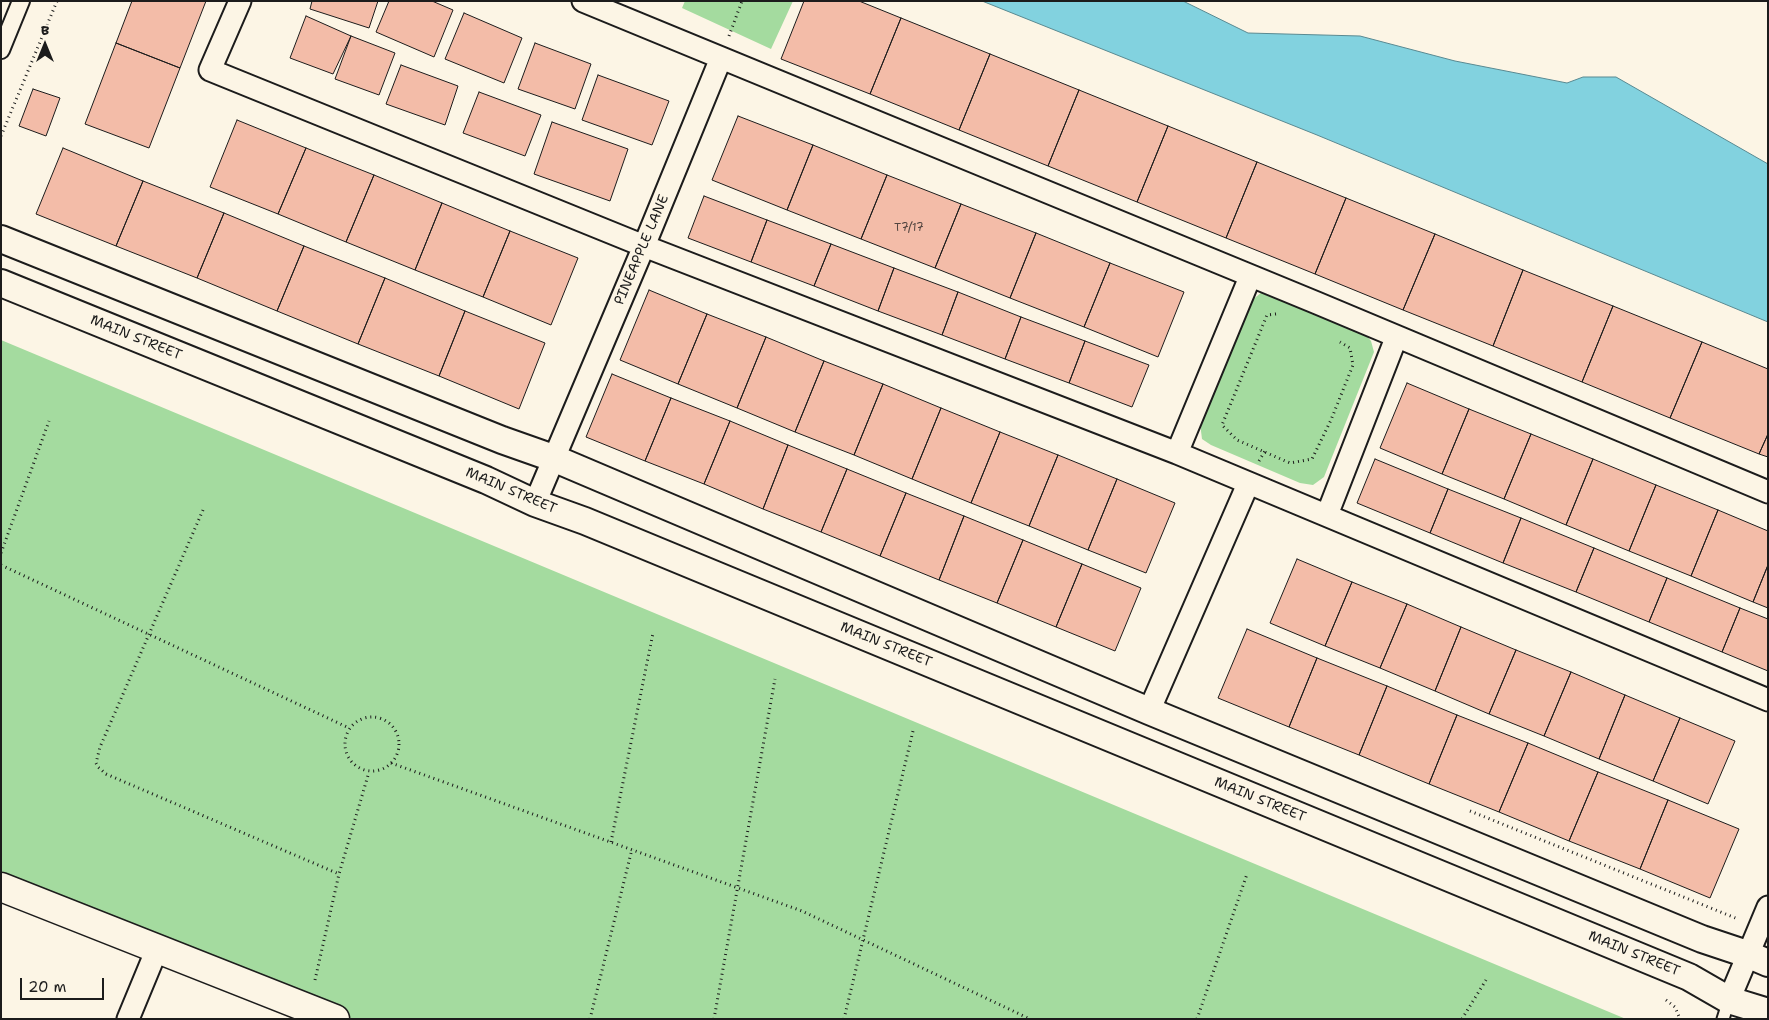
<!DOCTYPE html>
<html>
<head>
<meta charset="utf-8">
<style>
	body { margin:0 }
	#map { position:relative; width:1769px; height:1020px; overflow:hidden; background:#fcf5e5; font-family:"Shantell Sans",sans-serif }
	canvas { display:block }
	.frame { position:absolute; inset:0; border:2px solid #1c1c1c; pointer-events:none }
	.north { position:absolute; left:20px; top:20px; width:50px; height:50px; -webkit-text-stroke:4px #fcf5e5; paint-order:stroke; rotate:0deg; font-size:14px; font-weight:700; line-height:20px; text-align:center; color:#1c1c1c }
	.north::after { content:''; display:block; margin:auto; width:18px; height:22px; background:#1c1c1c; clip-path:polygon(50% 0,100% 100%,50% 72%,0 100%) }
	.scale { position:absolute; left:20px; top:978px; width:84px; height:22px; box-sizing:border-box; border:2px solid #1c1c1c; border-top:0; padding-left:6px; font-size:15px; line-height:18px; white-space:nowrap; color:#1c1c1c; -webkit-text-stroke:4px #fcf5e5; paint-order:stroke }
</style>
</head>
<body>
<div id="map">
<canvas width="1769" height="1020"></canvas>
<div class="frame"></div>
<div class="north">B</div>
<div class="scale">20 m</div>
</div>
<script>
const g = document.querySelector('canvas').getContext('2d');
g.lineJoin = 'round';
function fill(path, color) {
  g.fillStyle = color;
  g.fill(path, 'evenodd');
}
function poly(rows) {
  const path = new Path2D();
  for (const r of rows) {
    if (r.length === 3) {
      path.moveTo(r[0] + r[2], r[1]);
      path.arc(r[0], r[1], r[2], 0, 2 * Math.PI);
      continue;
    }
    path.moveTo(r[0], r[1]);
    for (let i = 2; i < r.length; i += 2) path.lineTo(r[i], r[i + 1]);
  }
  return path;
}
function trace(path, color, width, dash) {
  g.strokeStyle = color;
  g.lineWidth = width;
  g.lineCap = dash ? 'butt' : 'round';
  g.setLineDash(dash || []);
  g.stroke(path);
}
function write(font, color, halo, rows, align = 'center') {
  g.font = font + ' "Shantell Sans",sans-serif';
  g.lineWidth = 4.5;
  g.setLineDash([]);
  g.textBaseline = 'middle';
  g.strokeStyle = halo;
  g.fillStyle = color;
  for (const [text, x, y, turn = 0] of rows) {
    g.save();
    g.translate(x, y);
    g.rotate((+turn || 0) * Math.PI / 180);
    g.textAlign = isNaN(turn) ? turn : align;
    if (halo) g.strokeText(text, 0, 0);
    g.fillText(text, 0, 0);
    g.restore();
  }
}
fill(poly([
	[685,1,793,1,771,49,682,8],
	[1262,292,1271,293,1366,335,1371,341,1374,352,1324,477,1313,485,1300,483,1211,445,1202,439,1200,423,1251,301],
	[1,340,1626,1019,335,1019,1,886]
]), '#a4db9f');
const water = poly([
	[982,1,1183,1,1248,33,1360,36,1455,61,1567,83,1583,77,1616,77,1768,164,1768,322,1317,135,982,1]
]);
fill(water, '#82d2df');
trace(water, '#598991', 1);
const building = poly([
	[132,1,206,1,180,68,116,43,132,1],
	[312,1,378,1,369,28,310,9,312,1],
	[389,1,432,1,453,10,434,57,376,32,389,1],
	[804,1,859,1,901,18,870,94,781,59,804,1],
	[464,13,522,38,504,83,445,59,464,13],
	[306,16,351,36,333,74,290,58,306,16],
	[901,18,990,54,959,130,870,94,901,18],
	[351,36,395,53,379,95,335,79,351,36],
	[116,43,180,68,149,148,85,124,116,43],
	[535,43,591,64,575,109,518,89,535,43],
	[990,54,1079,90,1048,166,959,130,990,54],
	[401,65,458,86,445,125,386,104,401,65],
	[598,75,669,101,652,145,582,120,598,75],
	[33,89,60,98,46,136,19,126,33,89],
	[1079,90,1168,126,1137,202,1048,166,1079,90],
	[479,92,541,115,525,156,463,133,479,92],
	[738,116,813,145,787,210,712,180,738,116],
	[237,120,306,148,278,214,210,187,237,120],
	[552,122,628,149,610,201,534,174,552,122],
	[1168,126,1257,162,1226,238,1137,202,1168,126],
	[813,145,887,175,861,239,787,210,813,145],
	[63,148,143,181,116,246,36,214,63,148],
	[306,148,374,175,346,242,278,214,306,148],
	[1257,162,1346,198,1315,274,1226,238,1257,162],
	[374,175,442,203,415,270,346,242,374,175],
	[887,175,961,204,935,268,861,239,887,175],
	[143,181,224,213,197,278,116,246,143,181],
	[704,196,767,220,751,262,688,238,704,196],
	[1346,198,1435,234,1403,310,1315,274,1346,198],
	[442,203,510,231,483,297,415,270,442,203],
	[961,204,1036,233,1010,298,935,268,961,204],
	[224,213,304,246,277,311,197,278,224,213],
	[767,220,831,244,814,286,751,262,767,220],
	[510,231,578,258,551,325,483,297,510,231],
	[1036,233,1110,263,1084,327,1010,298,1036,233],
	[1435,234,1523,270,1493,346,1403,310,1435,234],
	[831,244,894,268,878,311,814,286,831,244],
	[304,246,385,278,358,344,277,311,304,246],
	[1110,263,1184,292,1158,357,1084,327,1110,263],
	[894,268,958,292,942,335,878,311,894,268],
	[1523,270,1613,306,1582,382,1493,346,1523,270],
	[385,278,465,311,439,376,358,344,385,278],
	[649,290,707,314,678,384,620,360,649,290],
	[958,292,1021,317,1005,359,942,335,958,292],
	[1613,306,1702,342,1670,418,1582,382,1613,306],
	[465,311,545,343,519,409,439,376,465,311],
	[707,314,766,337,737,408,678,384,707,314],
	[1021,317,1085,341,1069,383,1005,359,1021,317],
	[766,337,824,361,795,432,737,408,766,337],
	[1085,341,1149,365,1132,407,1069,383,1085,341],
	[1702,342,1768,369,1768,434,1759,454,1670,418,1702,342],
	[824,361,883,384,854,455,795,432,824,361],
	[612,374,671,398,645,461,586,437,612,374],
	[1407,383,1469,409,1442,474,1380,448,1407,383],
	[883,384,941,408,912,479,854,455,883,384],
	[671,398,730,421,704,484,645,461,671,398],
	[941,408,1000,432,971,503,912,479,941,408],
	[1469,409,1531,434,1504,499,1442,474,1469,409],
	[730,421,788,445,763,509,704,484,730,421],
	[1000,432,1058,455,1029,526,971,503,1000,432],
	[1531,434,1593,459,1566,525,1504,499,1531,434],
	[1768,434,1768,457,1759,454,1768,434],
	[788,445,847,469,821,532,763,509,788,445],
	[1058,455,1117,479,1088,550,1029,526,1058,455],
	[1375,459,1448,489,1430,533,1357,503,1375,459],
	[1593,459,1656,485,1629,551,1566,525,1593,459],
	[847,469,906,493,880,556,821,532,847,469],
	[1117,479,1175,503,1146,573,1088,550,1117,479],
	[1656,485,1718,510,1691,576,1629,551,1656,485],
	[1448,489,1521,518,1503,563,1430,533,1448,489],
	[906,493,964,516,939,580,880,556,906,493],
	[1718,510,1768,531,1768,565,1753,602,1691,576,1718,510],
	[964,516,1023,540,997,603,939,580,964,516],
	[1521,518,1594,548,1576,592,1503,563,1521,518],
	[1023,540,1082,564,1056,627,997,603,1023,540],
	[1594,548,1667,578,1649,622,1576,592,1594,548],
	[1297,559,1352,582,1325,646,1270,623,1297,559],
	[1082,564,1141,588,1115,651,1056,627,1082,564],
	[1768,565,1768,608,1753,602,1768,565],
	[1667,578,1740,608,1722,652,1649,622,1667,578],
	[1352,582,1407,604,1380,668,1325,646,1352,582],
	[1407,604,1461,627,1435,691,1380,668,1407,604],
	[1740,608,1768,619,1768,671,1722,652,1740,608],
	[1461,627,1516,650,1489,714,1435,691,1461,627],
	[1247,629,1317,658,1289,727,1218,698,1247,629],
	[1516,650,1571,672,1544,736,1489,714,1516,650],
	[1317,658,1387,686,1359,755,1289,727,1317,658],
	[1571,672,1625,695,1599,759,1544,736,1571,672],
	[1387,686,1457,715,1429,784,1359,755,1387,686],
	[1625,695,1680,718,1653,781,1599,759,1625,695],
	[1457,715,1528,743,1499,812,1429,784,1457,715],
	[1680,718,1735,741,1708,804,1653,781,1680,718],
	[1528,743,1598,772,1569,841,1499,812,1528,743],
	[1598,772,1668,800,1640,869,1569,841,1598,772],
	[1668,800,1739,829,1710,898,1640,869,1668,800]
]);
fill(building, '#f3bca8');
trace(building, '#1c1c1c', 1);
const service = poly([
	[1723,1019,1729,1000]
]);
const pedestrian = poly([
	[1,50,21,1]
]);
const minor = poly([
	[240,1,210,70,644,246,1177,453,1768,700],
	[583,1,1317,303,1768,492],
	[1177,453,1250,277],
	[535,503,644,246,721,58],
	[1327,515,1396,338],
	[1149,711,1248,484],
	[1729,1000,1768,907],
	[128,1019,157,949]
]);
const tertiary = poly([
	[1,239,502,440,553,458,1149,711,1702,939,1747,954,1768,963],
	[1,283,486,480,535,503,585,521,1689,977,1729,1000,1768,1012]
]);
const secondary = poly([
	[1,887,335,1019]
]);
trace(service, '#1c1c1c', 15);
trace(pedestrian, '#1c1c1c', 20);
trace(minor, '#1c1c1c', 25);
trace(tertiary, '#1c1c1c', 30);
trace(secondary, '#1c1c1c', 31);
trace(poly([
	[729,36,742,1],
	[1,136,57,1],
	[1276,314,1267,315,1222,425,1237,440,1290,463,1312,459,1331,420,1353,365,1350,348,1340,342],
	[1259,461,1265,451],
	[203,510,100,747,96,763,98,767,106,774,339,874],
	[1,553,49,421],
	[1,565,349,728],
	[372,744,27],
	[391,763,802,911,1030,1019],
	[1470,811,1738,919],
	[611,842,653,633],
	[315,980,339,874,369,772],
	[1666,1000,1675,1007,1680,1019],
	[590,1019,632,849],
	[714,1019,775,679],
	[844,1019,913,731],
	[1197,1019,1247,874],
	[1462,1019,1486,980]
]), '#1c1c1c', 3, [1, 4]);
trace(service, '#fcf5e5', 11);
trace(pedestrian, '#fcf5e5', 16);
trace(minor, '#fcf5e5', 21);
trace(tertiary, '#fcf5e5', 26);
trace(secondary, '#fcf5e5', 28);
write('11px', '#52443f', null, [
	["T7/17",909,228]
]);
write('14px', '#1c1c1c', '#fcf5e5', [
	["PINEAPPLE LANE",642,250,-67],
	["MAIN STREET",136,338,22],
	["MAIN STREET",511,491,23],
	["MAIN STREET",886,645,22],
	["MAIN STREET",1260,800,22],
	["MAIN STREET",1634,954,22]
]);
</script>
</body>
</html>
